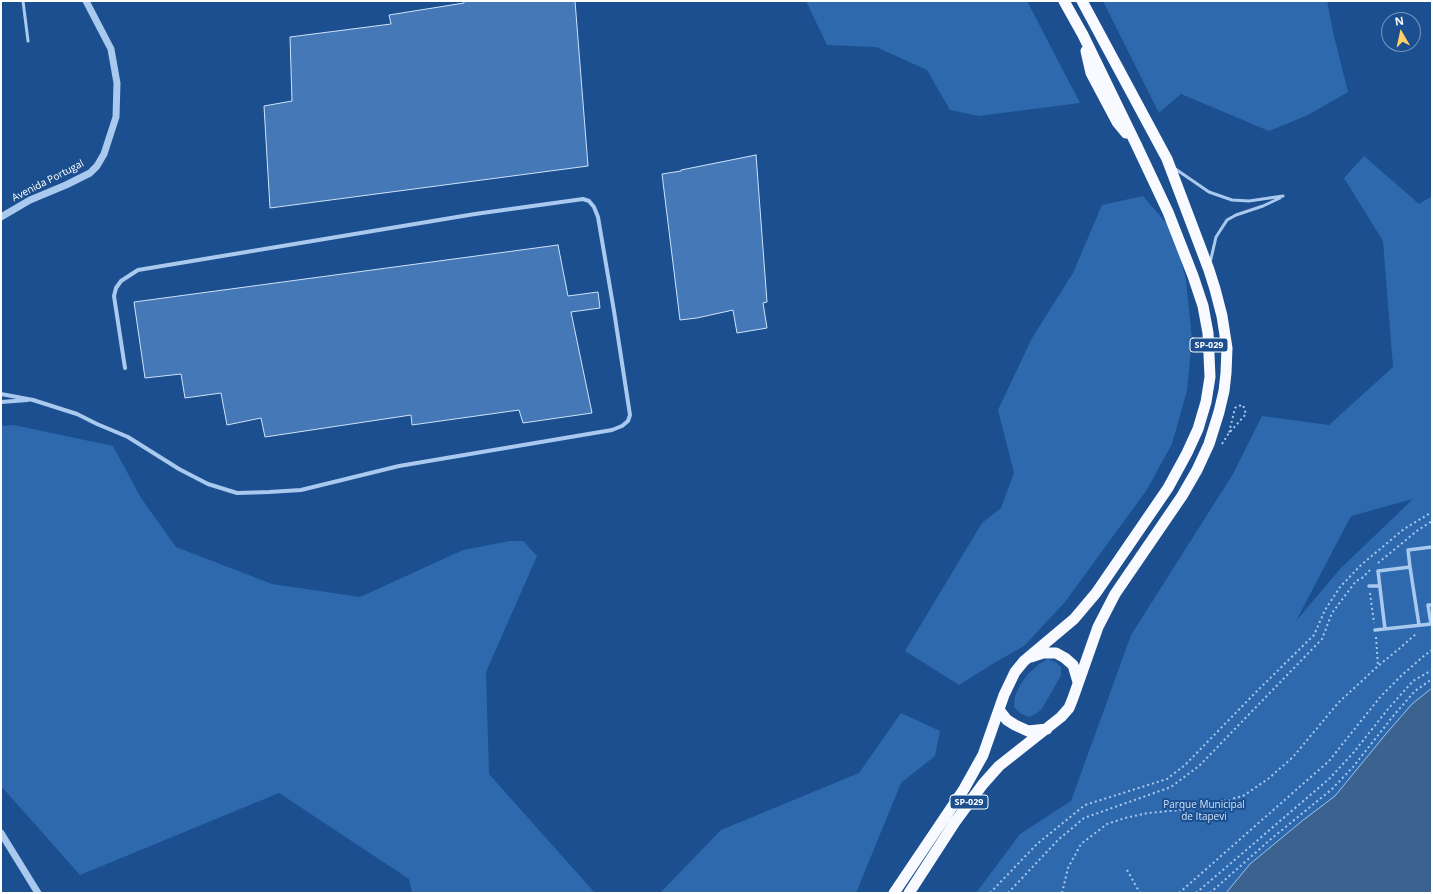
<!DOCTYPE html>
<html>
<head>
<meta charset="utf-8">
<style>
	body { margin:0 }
	#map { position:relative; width:1433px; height:894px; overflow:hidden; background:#1b4f8f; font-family:"Open Sans",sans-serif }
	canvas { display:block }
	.frame { position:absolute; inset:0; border:2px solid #fff; pointer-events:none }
	.north { position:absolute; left:1381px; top:12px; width:40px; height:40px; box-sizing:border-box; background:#1b4f8f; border:1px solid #7695bc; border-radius:50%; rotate:351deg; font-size:11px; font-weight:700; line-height:16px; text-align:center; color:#fff }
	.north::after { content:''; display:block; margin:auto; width:14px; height:18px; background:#ffd166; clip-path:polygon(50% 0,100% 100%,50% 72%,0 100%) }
</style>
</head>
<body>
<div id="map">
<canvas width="1433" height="894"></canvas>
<div class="frame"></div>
<div class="north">N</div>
</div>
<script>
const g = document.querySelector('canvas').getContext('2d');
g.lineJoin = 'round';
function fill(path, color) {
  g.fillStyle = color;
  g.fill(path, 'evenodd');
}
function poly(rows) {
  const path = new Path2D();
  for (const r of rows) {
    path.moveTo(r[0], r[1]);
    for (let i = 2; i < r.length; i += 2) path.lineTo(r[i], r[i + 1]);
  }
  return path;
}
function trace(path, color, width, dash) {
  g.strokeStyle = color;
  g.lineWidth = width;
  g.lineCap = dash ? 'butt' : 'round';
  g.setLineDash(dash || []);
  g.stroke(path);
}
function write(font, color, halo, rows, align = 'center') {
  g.font = font + ' "Open Sans",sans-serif';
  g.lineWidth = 4;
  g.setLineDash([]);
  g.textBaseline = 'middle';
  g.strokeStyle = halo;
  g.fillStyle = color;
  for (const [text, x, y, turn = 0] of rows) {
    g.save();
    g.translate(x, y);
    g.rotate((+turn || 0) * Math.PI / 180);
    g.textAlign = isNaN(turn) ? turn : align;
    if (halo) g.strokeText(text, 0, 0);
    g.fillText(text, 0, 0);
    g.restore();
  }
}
fill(poly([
	[806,1,1027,1,1080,103,979,116,950,110,927,70,876,47,827,45],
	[1103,1,1327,1,1333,32,1348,92,1308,115,1269,131,1181,94,1159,113],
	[1364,156,1419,204,1432,196,1432,701,1391,753,1236,893,976,893,1020,834,1071,801,1131,635,1233,474,1262,416,1329,425,1393,367,1383,241,1344,178],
	[1413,499,1340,569,1296,621,1351,516],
	[1143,196,1174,232,1186,280,1192,339,1187,391,1172,444,1146,491,1065,602,1024,646,994,663,959,685,905,651,982,523,1001,508,1014,473,998,410,1032,338,1073,273,1102,205],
	[14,425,113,446,141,498,176,547,272,584,360,597,463,550,510,541,523,541,537,556,486,672,489,774,595,893,412,893,409,879,279,793,80,875,1,786,1,426],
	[1048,659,1056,662,1061,667,1061,675,1050,695,1041,710,1034,715,1028,717,1020,713,1014,707,1015,696,1020,685,1027,675,1039,664],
	[901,713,940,731,935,756,901,783,856,893,660,893,721,830,859,773]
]), '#2e69ad');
const water = poly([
	[1432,688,1432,893,1226,893,1250,864,1302,821,1335,796,1385,735,1412,704,1432,688]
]);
fill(water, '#3c6290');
trace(water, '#9cc4f0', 1);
const building = poly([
	[464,1,575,1,588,166,270,208,264,106,292,101,290,37,391,24,389,15,464,3,464,1],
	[756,155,767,302,763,303,767,328,737,333,733,310,697,318,680,320,662,174,681,171,681,170,756,155],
	[558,245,568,296,598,292,600,308,571,312,592,413,523,423,519,410,412,425,411,415,265,437,261,418,227,425,221,393,185,398,181,374,145,378,134,302,558,245]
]);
fill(building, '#4478b7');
trace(building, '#cfe3fa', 1);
trace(poly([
	[1222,444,1229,433,1246,414,1243,405,1238,406,1235,408,1229,433],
	[1378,563,1418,530,1432,521],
	[1370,593,1374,623],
	[1376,637,1378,666],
	[1127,870,1140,893],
	[990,893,1037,844,1085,805,1167,779,1185,765,1258,690,1314,635,1325,610,1340,587,1361,565,1404,529,1432,512],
	[1008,893,1058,840,1084,818,1171,787,1199,766,1322,639,1332,613,1356,581,1362,578,1371,569],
	[1062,893,1068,868,1081,844,1107,824,1125,818,1148,813,1191,809,1243,796,1268,779,1293,757,1338,703,1378,666,1400,648,1417,633],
	[1179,893,1329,761,1381,696,1402,675,1425,655,1432,650],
	[1196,893,1329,779,1354,752,1388,709,1413,681,1432,670],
	[1210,893,1271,839,1332,789,1353,767,1394,715,1415,691,1432,679]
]), '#a9c9ee', 2, [2, 3]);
trace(poly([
	[23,1,28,41],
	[1174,168,1209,192,1232,200,1249,201,1283,196],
	[1210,263,1216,237,1227,220,1236,215,1263,206,1280,198]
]), '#a9c9ee', 3);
trace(poly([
	[1410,567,1419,625],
	[1369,586,1380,586],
	[1385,629,1378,571,1410,567,1408,550,1432,547],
	[1375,630,1431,624,1428,605,1432,605]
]), '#a9c9ee', 3.5);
trace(poly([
	[1,394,33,400,77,414,97,424,128,437,179,469,208,484,237,493,269,492,301,490,399,466,612,430,622,426,628,421,630,415,614,311,598,217,594,207,589,201,583,199,475,214,138,270,121,281,116,288,114,296,125,368],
	[1,402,28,400]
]), '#a9c9ee', 4);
trace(poly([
	[1,217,30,200,66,185,90,173,97,166,104,154,116,117,117,83,111,49,86,1],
	[1,833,38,893]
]), '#a9c9ee', 7);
trace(poly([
	[1086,51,1091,73,1117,122,1126,133],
	[1031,657,1043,653,1056,653,1065,658,1073,665,1078,682],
	[999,710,1007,720,1015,725,1028,731,1047,729],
	[894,893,964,789,983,755,1004,695,1015,672,1024,661,1074,619,1096,593,1168,488,1187,453,1198,429,1206,402,1210,377,1208,333,1203,306,1193,276,1168,212,1136,144,1083,35,1064,1],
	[909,893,955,822,983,784,999,766,1061,717,1069,708,1073,698,1098,627,1115,594,1182,496,1197,470,1209,444,1219,412,1224,391,1226,373,1227,348,1222,316,1215,289,1209,270,1167,159,1082,1]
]), '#f8faff', 11);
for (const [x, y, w] of [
	[1209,345,38],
	[969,802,38]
]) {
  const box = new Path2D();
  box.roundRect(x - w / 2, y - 7, w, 14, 3);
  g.fillStyle = '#1b4f8f';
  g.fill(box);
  trace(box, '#fff', 1);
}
write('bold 9px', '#fff', null, [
	["SP-029",1209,345],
	["SP-029",969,802]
]);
write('10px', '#fff', '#1b4f8f', [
	["Avenida Portugal",48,181,-27]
]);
write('10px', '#cfe3fa', '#1b4f8f', [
	["Parque Municipal",1204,805],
	["de Itapevi",1204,817]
]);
</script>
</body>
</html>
